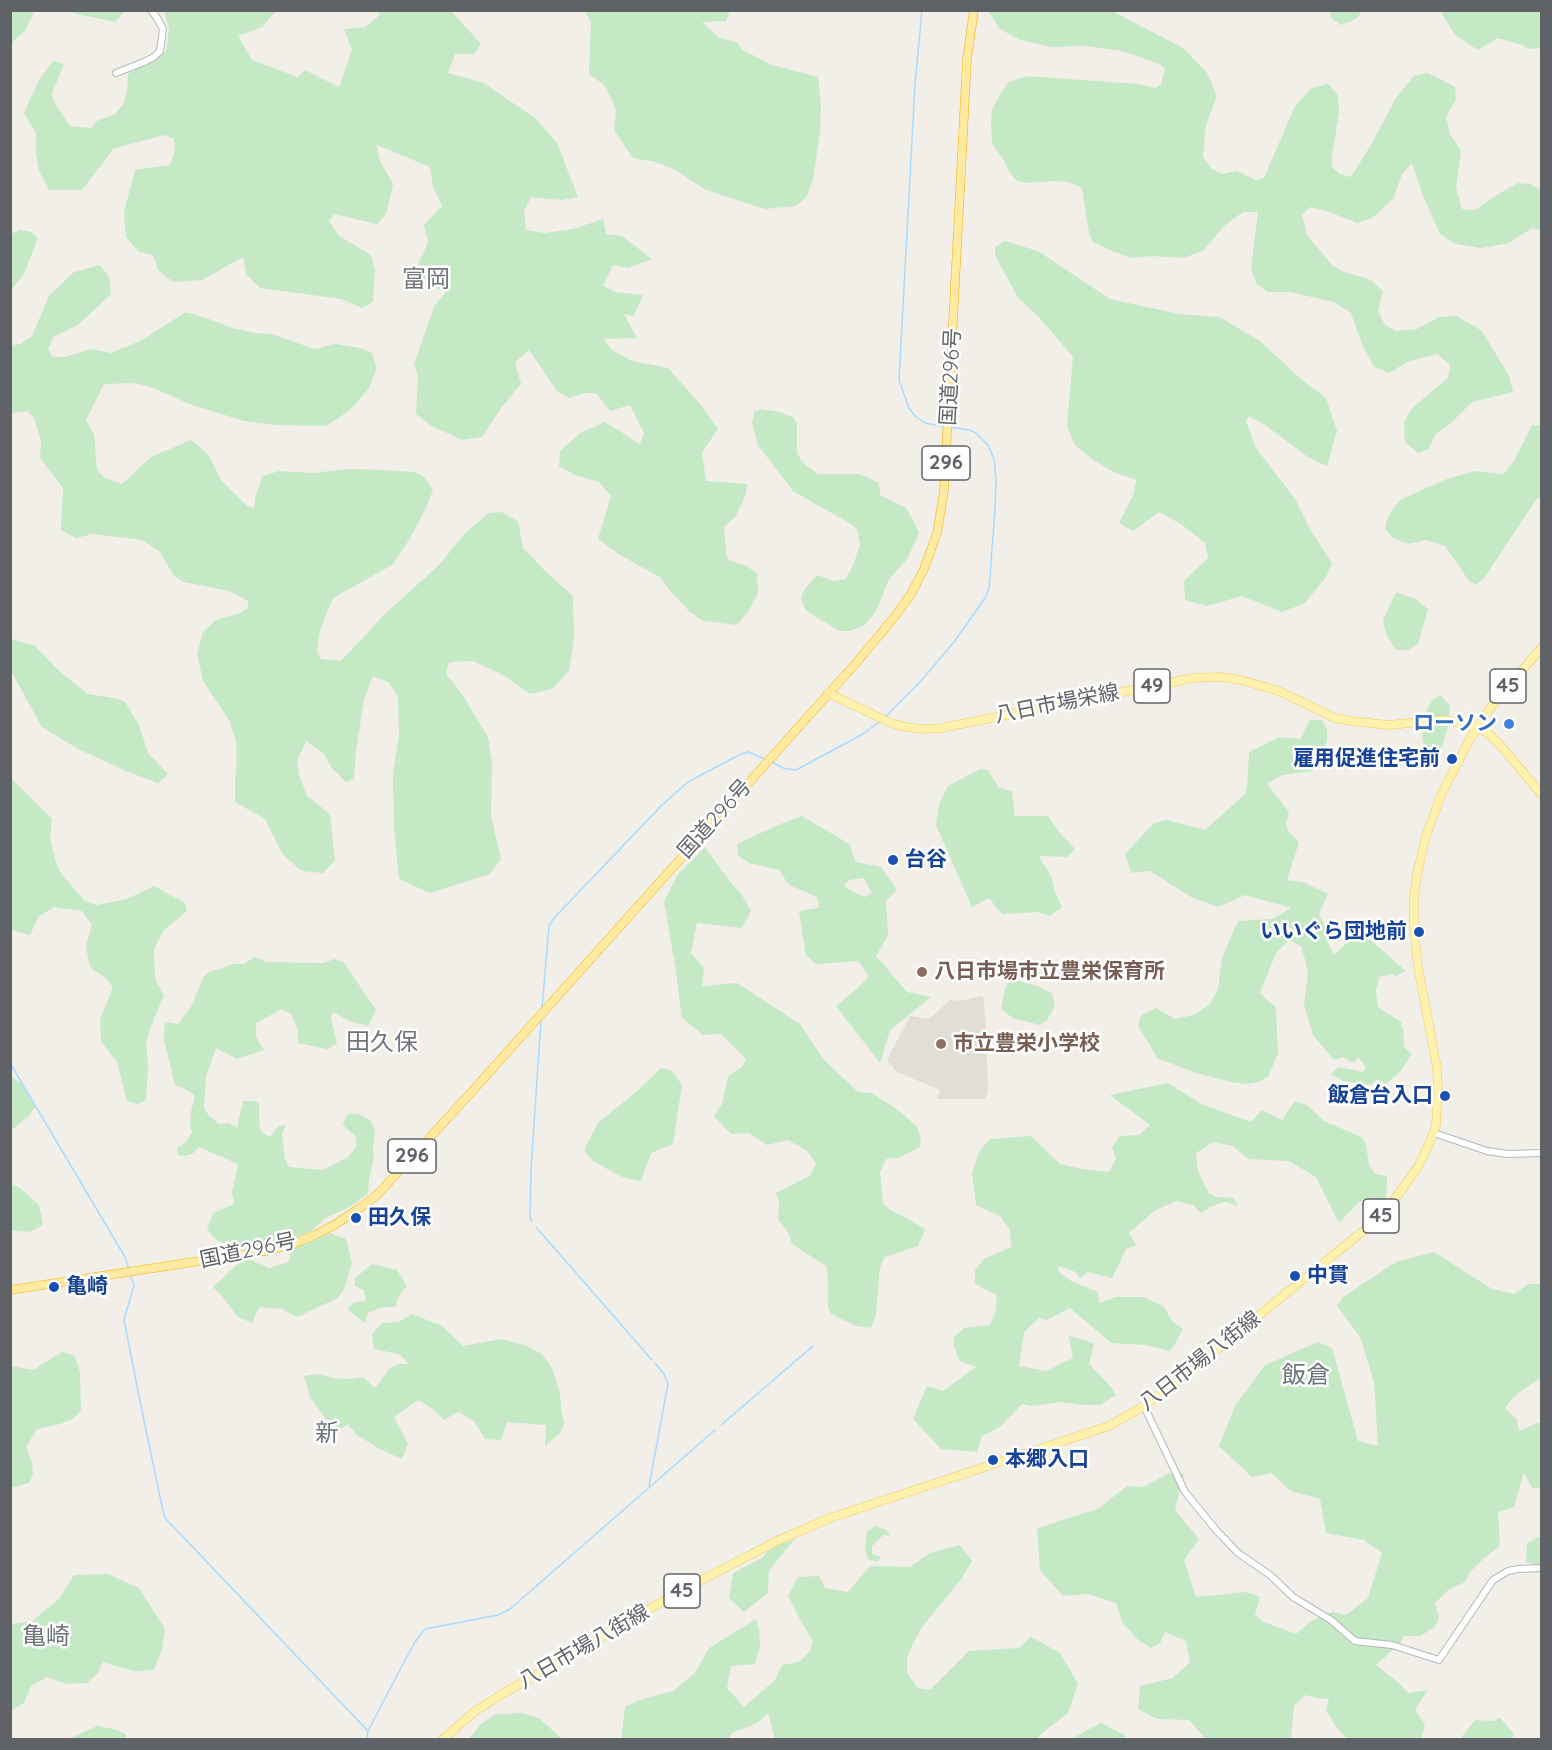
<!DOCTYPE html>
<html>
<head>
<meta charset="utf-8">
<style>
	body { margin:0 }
	#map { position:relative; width:1552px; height:1750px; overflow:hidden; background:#f1efe8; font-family:Quicksand,sans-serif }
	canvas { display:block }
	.frame { position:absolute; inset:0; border:12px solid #5f6368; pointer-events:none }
</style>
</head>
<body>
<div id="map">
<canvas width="1552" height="1750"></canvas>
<div class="frame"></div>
</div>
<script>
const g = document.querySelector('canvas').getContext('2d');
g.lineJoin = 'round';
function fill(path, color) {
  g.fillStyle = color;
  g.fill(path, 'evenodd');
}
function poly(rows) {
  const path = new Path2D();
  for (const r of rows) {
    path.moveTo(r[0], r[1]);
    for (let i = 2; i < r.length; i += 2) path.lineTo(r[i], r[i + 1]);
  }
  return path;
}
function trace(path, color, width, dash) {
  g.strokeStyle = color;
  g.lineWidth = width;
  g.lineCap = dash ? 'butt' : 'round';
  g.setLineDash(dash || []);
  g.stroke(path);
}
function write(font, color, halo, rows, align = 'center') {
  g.font = font + ' Quicksand,"Noto Sans JP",sans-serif';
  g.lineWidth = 5;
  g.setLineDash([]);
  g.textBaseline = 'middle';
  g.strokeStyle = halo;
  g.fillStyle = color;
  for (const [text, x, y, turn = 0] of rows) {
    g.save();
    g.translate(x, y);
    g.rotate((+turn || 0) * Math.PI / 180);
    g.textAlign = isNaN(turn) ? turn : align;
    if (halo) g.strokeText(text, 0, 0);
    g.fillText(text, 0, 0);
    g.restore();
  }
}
fill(poly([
	[983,996,986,1028,988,1092,985,1099,937,1099,940,1090,897,1072,887,1060,910,1016,929,1019,950,1000,958,1001]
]), '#e1ded6');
fill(poly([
	[11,10,33,11,34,12,25,31,11,43],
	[988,10,1112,11,1183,48,1207,73,1217,96,1206,125,1203,157,1212,169,1223,174,1237,171,1256,180,1264,178,1295,106,1312,88,1328,84,1338,95,1339,113,1332,156,1332,167,1340,174,1351,177,1371,145,1396,98,1414,76,1428,73,1455,87,1456,100,1446,117,1450,134,1461,151,1456,187,1462,209,1475,210,1500,193,1518,183,1530,184,1541,190,1541,231,1532,228,1509,243,1481,248,1456,244,1440,234,1423,196,1412,163,1402,174,1393,199,1372,218,1357,223,1327,211,1310,207,1302,215,1307,235,1332,265,1342,271,1371,280,1383,291,1378,311,1385,325,1396,331,1417,329,1439,317,1457,316,1482,331,1509,376,1513,392,1472,402,1451,423,1436,434,1428,449,1418,453,1405,442,1404,422,1412,408,1448,378,1450,365,1437,354,1407,362,1389,373,1374,367,1362,344,1351,313,1334,302,1290,292,1268,292,1256,283,1251,269,1258,212,1243,212,1224,226,1203,251,1183,258,1152,256,1131,258,1112,251,1093,242,1089,233,1082,188,1069,182,1051,181,1030,183,1017,181,1009,172,1005,162,992,144,991,121,992,110,999,96,1009,82,1028,76,1138,84,1155,88,1161,84,1165,69,1160,64,1122,51,1087,46,1052,47,1020,40,1000,29],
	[72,11,72,10,125,11,115,22,73,13],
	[164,11,276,11,262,27,238,36,252,60,297,77,305,70,339,87,352,50,344,29,365,27,380,15,377,11,451,11,481,44,474,54,455,54,448,73,484,83,536,119,557,143,578,197,561,200,531,197,524,211,526,230,544,233,573,229,603,219,606,234,622,236,652,259,628,268,613,265,603,286,616,292,643,295,634,316,624,314,637,338,603,339,612,350,632,361,668,368,701,405,718,429,702,452,706,481,748,484,744,499,735,517,724,527,726,552,728,560,744,565,757,573,758,593,749,610,737,625,703,621,689,611,672,593,660,577,620,555,598,539,611,496,599,482,575,475,559,466,560,451,580,433,605,422,640,444,644,433,630,405,610,411,596,393,585,393,569,398,557,391,529,350,515,362,521,384,501,408,482,437,462,440,430,425,416,414,418,376,414,364,435,305,446,292,423,283,418,265,428,243,424,225,442,206,433,187,430,167,377,145,380,161,393,184,386,214,377,224,334,214,329,221,339,236,371,255,375,269,373,302,362,308,341,299,260,288,246,274,243,257,202,280,173,282,158,270,153,255,139,252,126,237,124,212,135,170,170,165,175,150,174,139,165,135,114,148,82,190,49,190,39,171,36,154,36,133,24,113,39,80,53,61,64,64,52,93,54,102,70,126,91,128,97,121,115,114,124,103,127,90,128,74,166,51,169,29],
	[585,11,730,11,726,21,702,22,718,37,738,43,741,49,772,65,818,77,821,104,820,131,813,180,806,198,795,206,765,209,706,190,675,170,656,162,633,158,614,130,616,111,613,101,603,84,589,74,591,22],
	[1330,11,1330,10,1362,11,1356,19,1341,25,1332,19],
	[1440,11,1541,11,1541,48,1530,49,1519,44,1498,38,1478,50,1455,35],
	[20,230,32,232,38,238,24,274,11,290,11,234],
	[1005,241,1038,251,1110,299,1179,314,1219,317,1260,341,1302,380,1326,398,1337,431,1327,466,1308,457,1265,425,1249,416,1246,421,1256,448,1295,499,1311,531,1332,563,1326,577,1305,603,1282,612,1242,596,1207,606,1185,600,1184,581,1208,558,1205,543,1181,524,1159,512,1133,531,1119,523,1134,493,1136,480,1114,472,1093,460,1075,445,1067,426,1073,357,1039,317,1018,298,995,255,995,247],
	[100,265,109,277,111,294,78,325,53,337,48,349,52,357,65,357,91,349,111,353,142,340,186,312,209,319,232,328,255,333,271,334,315,349,335,344,360,348,372,353,377,368,369,388,350,410,326,426,277,425,244,421,189,404,156,389,136,383,104,384,86,420,94,435,97,470,105,478,122,484,151,457,191,440,208,454,221,480,246,505,254,509,256,494,263,476,279,471,312,473,349,469,384,470,415,472,423,476,433,490,426,508,409,540,392,565,333,598,320,630,317,650,321,659,341,661,385,614,439,565,467,531,489,513,501,512,518,521,523,548,548,574,573,596,574,639,569,671,552,689,530,694,505,676,473,661,449,662,446,674,462,694,488,737,492,762,491,816,501,859,490,874,430,893,399,879,394,829,393,774,399,735,398,696,388,682,373,676,364,699,356,751,354,779,346,782,331,767,324,754,306,741,297,761,299,775,307,796,330,814,335,860,323,873,302,871,283,855,265,819,235,802,235,779,237,762,236,741,229,720,203,681,197,654,203,632,216,620,238,614,248,608,248,601,229,591,184,582,174,576,160,552,142,540,93,534,76,538,61,530,63,488,40,458,41,441,34,418,28,411,11,413,11,345,21,344,32,336,49,296,74,272],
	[761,409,780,412,794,418,797,424,797,453,802,462,818,474,860,474,879,483,880,495,906,508,913,520,919,533,907,559,889,579,875,613,863,626,849,631,840,631,814,616,805,609,801,598,804,590,817,575,833,581,846,579,854,563,860,544,857,529,851,524,793,491,758,445,752,423,754,412],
	[1532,425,1541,425,1541,496,1535,501,1485,577,1476,585,1469,581,1445,546,1426,540,1408,544,1393,538,1385,529,1388,516,1400,500,1444,480,1474,471,1504,474,1514,461],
	[1396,592,1416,599,1428,609,1418,644,1408,650,1396,650,1386,634,1383,620],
	[11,639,35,646,60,672,88,694,118,699,125,702,139,725,148,753,168,774,158,783,131,773,80,750,42,727,11,671],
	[1440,695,1450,706,1447,731,1442,747,1430,755,1426,752,1423,741,1422,730,1425,714,1432,700],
	[1310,720,1322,720,1327,730,1327,741,1312,771,1282,775,1267,784,1289,812,1286,824,1289,832,1299,842,1287,880,1303,882,1328,894,1319,914,1325,925,1326,938,1334,955,1349,941,1347,919,1364,920,1372,930,1368,938,1406,971,1396,976,1392,974,1379,977,1376,991,1378,1007,1401,1022,1403,1030,1404,1047,1412,1054,1400,1072,1386,1084,1377,1079,1371,1085,1343,1081,1331,1074,1338,1067,1363,1072,1366,1067,1358,1057,1354,1063,1343,1057,1334,1060,1313,1035,1304,1005,1308,974,1306,963,1301,946,1289,940,1276,953,1260,993,1276,1008,1278,1053,1268,1077,1258,1082,1245,1084,1231,1082,1196,1073,1157,1058,1148,1042,1138,1026,1141,1015,1156,1008,1175,1019,1194,1015,1210,1004,1218,989,1222,958,1238,921,1272,919,1291,908,1245,895,1218,907,1191,897,1150,871,1131,873,1125,854,1154,823,1167,820,1205,830,1244,795,1247,786,1249,752,1279,737,1300,739],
	[980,769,988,770,999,788,1012,791,1015,816,1048,816,1059,832,1075,849,1067,857,1039,856,1052,878,1055,892,1062,907,1050,916,1038,912,1002,914,989,898,972,907,936,825,939,804,948,786],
	[11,778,52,819,50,839,58,869,69,883,85,901,97,905,127,899,154,886,185,903,187,911,163,931,154,949,155,979,164,995,151,1026,146,1043,148,1067,146,1100,137,1104,127,1101,117,1062,101,1041,100,1019,113,988,107,979,90,967,86,946,92,925,82,911,54,907,39,916,30,935,11,930],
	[802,816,849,844,856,862,881,867,897,890,886,901,888,935,876,956,907,992,931,997,890,1030,880,1063,836,1006,858,988,869,976,858,961,817,964,806,956,799,911,819,908,817,897,789,885,779,870,749,863,738,855,737,844,778,825],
	[864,878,872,893,865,897,853,892,844,886,849,880],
	[705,847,725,875,743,897,751,911,742,928,697,923,691,953,704,968,702,986,737,983,800,1024,824,1060,858,1092,872,1093,902,1113,917,1127,921,1139,920,1147,898,1158,886,1159,880,1172,883,1203,890,1210,910,1220,925,1229,918,1246,885,1257,880,1267,876,1314,871,1328,856,1326,831,1314,828,1307,828,1277,826,1266,792,1244,788,1232,778,1219,779,1202,776,1193,811,1175,816,1163,806,1150,788,1140,767,1145,749,1133,731,1134,714,1116,722,1104,728,1076,742,1067,746,1059,721,1034,703,1035,682,1018,676,971,664,901,678,874],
	[255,957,266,962,324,963,334,959,344,963,376,1010,368,1026,349,1021,333,1012,331,1018,337,1044,327,1049,298,1043,297,1027,291,1014,282,1009,256,1023,256,1037,264,1050,237,1059,216,1048,206,1076,204,1108,209,1116,219,1124,229,1123,237,1128,243,1101,253,1101,259,1103,259,1121,260,1129,264,1134,270,1137,279,1126,286,1125,282,1134,285,1159,289,1167,323,1170,348,1157,356,1147,356,1137,343,1125,345,1118,350,1113,359,1114,370,1120,375,1130,373,1150,374,1156,369,1180,368,1193,352,1206,327,1217,310,1232,292,1239,258,1246,234,1247,216,1240,207,1230,213,1213,234,1204,232,1192,238,1164,199,1147,192,1154,183,1156,178,1155,177,1148,187,1141,192,1132,190,1125,191,1112,195,1096,184,1088,175,1085,164,1040,165,1022,178,1024,191,1007,204,976,210,971,218,970,233,964,244,964],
	[1013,979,1040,987,1052,994,1055,1006,1047,1020,1040,1025,1013,1018,1001,1009,1006,985],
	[661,1068,671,1070,682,1085,673,1144,651,1153,641,1181,622,1177,593,1161,584,1150,598,1123,636,1092],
	[10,1076,22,1083,35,1107,29,1116,14,1128,11,1129],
	[1168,1083,1203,1105,1251,1122,1262,1110,1282,1120,1295,1101,1307,1105,1324,1121,1361,1137,1366,1144,1369,1165,1375,1174,1387,1176,1386,1204,1374,1197,1359,1202,1339,1223,1316,1177,1289,1161,1248,1159,1233,1146,1213,1142,1196,1153,1198,1171,1208,1192,1216,1197,1234,1198,1238,1207,1230,1203,1224,1202,1210,1207,1201,1213,1193,1205,1176,1201,1154,1211,1129,1233,1136,1245,1126,1249,1112,1278,1088,1272,1080,1278,1076,1272,1058,1266,1059,1272,1071,1281,1098,1292,1099,1303,1116,1297,1143,1297,1163,1306,1173,1322,1183,1329,1176,1342,1170,1351,1145,1345,1111,1343,1070,1308,1047,1320,1039,1318,1024,1332,1019,1366,1046,1371,1073,1358,1069,1336,1094,1343,1089,1364,1111,1387,1116,1395,1100,1405,1082,1405,1061,1402,1032,1406,1022,1404,1001,1426,982,1436,977,1452,941,1449,913,1419,927,1386,943,1391,976,1367,960,1361,954,1347,954,1337,964,1328,990,1325,996,1311,997,1295,975,1284,975,1270,984,1259,1011,1247,1010,1230,1000,1216,976,1205,972,1173,980,1150,990,1139,1031,1136,1060,1164,1082,1169,1109,1172,1116,1159,1112,1147,1120,1136,1139,1135,1150,1125,1110,1095],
	[10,1183,20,1188,39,1205,43,1225,29,1232,11,1230],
	[330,1233,346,1239,352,1263,345,1287,338,1298,297,1317,282,1309,259,1307,252,1323,238,1317,222,1296,213,1287,245,1257,269,1268,289,1262,291,1250],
	[1434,1252,1492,1289,1514,1294,1529,1284,1541,1284,1541,1378,1522,1390,1511,1400,1505,1408,1517,1420,1519,1431,1540,1422,1541,1424,1541,1488,1532,1488,1524,1472,1514,1507,1498,1512,1500,1546,1484,1558,1470,1572,1465,1582,1448,1590,1435,1603,1439,1618,1435,1627,1420,1636,1404,1636,1400,1644,1376,1665,1399,1683,1408,1693,1428,1690,1415,1710,1425,1724,1421,1739,1347,1739,1336,1727,1326,1710,1329,1698,1322,1699,1305,1695,1294,1706,1291,1739,1206,1739,1189,1720,1157,1719,1138,1709,1140,1686,1173,1678,1190,1662,1186,1641,1165,1632,1160,1643,1151,1648,1138,1640,1122,1622,1116,1603,1088,1594,1063,1596,1040,1570,1037,1529,1062,1520,1098,1509,1127,1486,1143,1487,1169,1473,1184,1474,1175,1510,1199,1539,1184,1560,1196,1597,1247,1592,1260,1597,1255,1615,1264,1622,1296,1634,1310,1622,1332,1612,1346,1615,1368,1598,1382,1553,1364,1540,1326,1533,1320,1499,1291,1491,1271,1473,1252,1477,1219,1446,1235,1406,1265,1365,1318,1342,1332,1348,1358,1441,1378,1446,1374,1382,1360,1337,1337,1306,1343,1297,1396,1262],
	[372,1264,397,1270,407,1286,398,1297,396,1307,383,1307,368,1313,365,1323,347,1309,353,1303,366,1301,364,1290,355,1286,355,1278],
	[412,1314,442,1326,463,1346,501,1339,527,1346,542,1354,552,1368,560,1393,561,1408,564,1424,560,1433,545,1446,546,1425,507,1422,501,1440,485,1439,474,1421,458,1412,444,1420,433,1409,418,1400,394,1417,408,1444,402,1459,378,1448,357,1435,348,1424,335,1432,310,1397,304,1376,319,1374,333,1378,351,1379,363,1377,375,1388,390,1368,399,1364,410,1364,399,1354,374,1349,372,1334,382,1323,398,1322],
	[62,1352,75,1356,80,1372,81,1410,74,1418,60,1424,37,1429,26,1447,32,1463,33,1474,29,1483,11,1488,11,1366,33,1370],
	[876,1526,887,1530,891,1536,883,1535,872,1546,872,1554,881,1557,877,1562,868,1559,865,1549,867,1531],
	[1541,1536,1541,1566,1526,1562,1527,1543],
	[795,1539,769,1570,768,1593,744,1612,729,1598,733,1573,762,1558,771,1548],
	[960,1545,972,1561,962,1578,922,1627,912,1645,907,1659,907,1673,918,1688,930,1690,969,1651,1019,1648,1031,1637,1060,1653,1078,1684,1068,1713,1042,1733,1037,1739,775,1739,768,1713,757,1723,732,1733,729,1738,730,1739,621,1739,625,1707,640,1700,673,1691,695,1673,709,1648,756,1619,759,1629,760,1647,755,1664,731,1666,727,1688,744,1707,775,1680,782,1665,799,1662,810,1651,813,1641,802,1623,788,1596,798,1577,819,1576,825,1588,848,1592,870,1566,910,1567,930,1553],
	[108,1574,139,1588,165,1629,162,1649,154,1670,133,1671,103,1662,98,1673,87,1683,67,1684,47,1677,31,1686,24,1703,12,1710,10,1708,11,1624,32,1621,59,1599,74,1575],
	[523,1713,540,1719,562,1739,469,1739,481,1724,496,1714],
	[1500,1718,1514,1734,1512,1739,1460,1739,1475,1720,1493,1721],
	[1101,1723,1125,1735,1125,1739,1071,1739],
	[97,1726,114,1729,126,1734,126,1739,69,1739]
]), '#c5e8c5');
trace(poly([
	[922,10,915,84,899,380,909,408,915,416,925,423,945,427],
	[885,717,919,683,954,642,985,598,989,588,995,509,996,480,994,459,988,445,976,433,969,430,950,427],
	[772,762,783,768,796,770,863,734,879,722],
	[542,1009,549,926,554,918,662,805,688,782,741,754,748,752,765,759],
	[10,1063,125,1257,129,1269],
	[532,1222,530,1217,531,1169,541,1020],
	[536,1227,652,1360],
	[130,1274,134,1285,124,1320,142,1411,163,1511,165,1518,368,1731],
	[721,1425,813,1346],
	[649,1486,668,1384,664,1374,655,1363],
	[367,1740,368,1731,403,1664,415,1642,425,1629,498,1615,510,1609,715,1430]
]), '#aadaff', 1.5);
const tertiary = poly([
	[116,73,144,62,154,57,160,51,163,29,157,18,151,10],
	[1434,1133,1487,1151,1508,1154,1542,1153],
	[1144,1406,1185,1492,1217,1531,1238,1553,1270,1575,1293,1597,1331,1620,1355,1641,1392,1645,1439,1660,1493,1580,1508,1571,1518,1569,1542,1568]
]);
const primary = poly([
	[828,693,891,723,905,727,924,729,941,728,1193,678,1220,677,1241,680,1279,691,1335,718,1351,721,1388,725,1445,720,1477,727,1488,733,1502,747,1542,795],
	[442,1740,474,1712,499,1696,686,1588,779,1540,830,1518,1109,1426,1144,1406,1183,1377,1378,1219,1389,1207,1418,1167,1430,1142,1436,1125,1438,1088,1437,1068,1418,967,1414,928,1414,897,1417,874,1426,836,1442,793,1471,737,1491,707,1542,647]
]);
const trunk = poly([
	[10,1290,272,1250,301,1241,317,1234,336,1224,361,1207,377,1195,467,1097,857,662,896,615,911,594,924,569,937,533,944,491,967,59,974,10]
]);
trace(tertiary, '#b5b8bc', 8);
trace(primary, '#f2c960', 9);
trace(trunk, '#f9ab00', 9);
trace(tertiary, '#fff', 6);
trace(primary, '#fff2af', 8);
trace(trunk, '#feeaa1', 8);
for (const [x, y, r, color] of [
	[1509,724,6,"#3f7fe0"],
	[1452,759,6,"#1a4fb4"],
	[893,860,6,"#1a4fb4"],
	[1419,932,6,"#1a4fb4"],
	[922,972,6,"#8d6e63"],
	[941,1044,6,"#8d6e63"],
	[1445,1096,6,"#1a4fb4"],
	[356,1218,6,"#1a4fb4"],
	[1295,1276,6,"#1a4fb4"],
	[54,1287,6,"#1a4fb4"],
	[993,1460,6,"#1a4fb4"]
]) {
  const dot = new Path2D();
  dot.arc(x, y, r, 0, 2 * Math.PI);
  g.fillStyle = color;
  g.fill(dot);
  trace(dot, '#fff', 2);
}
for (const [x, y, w] of [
	[946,463,48],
	[1152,686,36],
	[1508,686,36],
	[412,1156,48],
	[1381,1216,36],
	[682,1591,36]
]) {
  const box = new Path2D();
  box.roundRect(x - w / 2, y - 17, w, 34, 4.5);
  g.fillStyle = '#fff';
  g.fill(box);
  trace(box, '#5f6368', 1.5);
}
write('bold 20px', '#5f6368', null, [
	["296",946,463],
	["49",1152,686],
	["45",1508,686],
	["296",412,1156],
	["45",1381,1216],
	["45",682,1591]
]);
write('21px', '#5f6368', '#fff', [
	["国道296号",951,377,-87],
	["八日市場栄線",1057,704,-11],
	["国道296号",715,819,-48],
	["国道296号",248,1251,-12],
	["八日市場八街線",1200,1361,-38],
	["八日市場八街線",584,1647,-30]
]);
write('bold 21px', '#366cbe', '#fff', [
	["ローソン",1497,724]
], 'right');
write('bold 21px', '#164399', '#fff', [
	["雇用促進住宅前",1440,759,"right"],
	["台谷",905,860],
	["いいぐら団地前",1407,932,"right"],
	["飯倉台入口",1433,1096,"right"],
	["田久保",368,1218],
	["中貫",1307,1276],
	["亀崎",66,1287],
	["本郷入口",1005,1460]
], 'left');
write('bold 21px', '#785e54', '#fff', [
	["八日市場市立豊栄保育所",934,972],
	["市立豊栄小学校",953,1044]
], 'left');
write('24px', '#70757a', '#fff', [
	["富岡",426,280],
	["田久保",382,1043],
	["飯倉",1306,1376],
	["新",327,1434],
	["亀崎",46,1637]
]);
</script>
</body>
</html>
